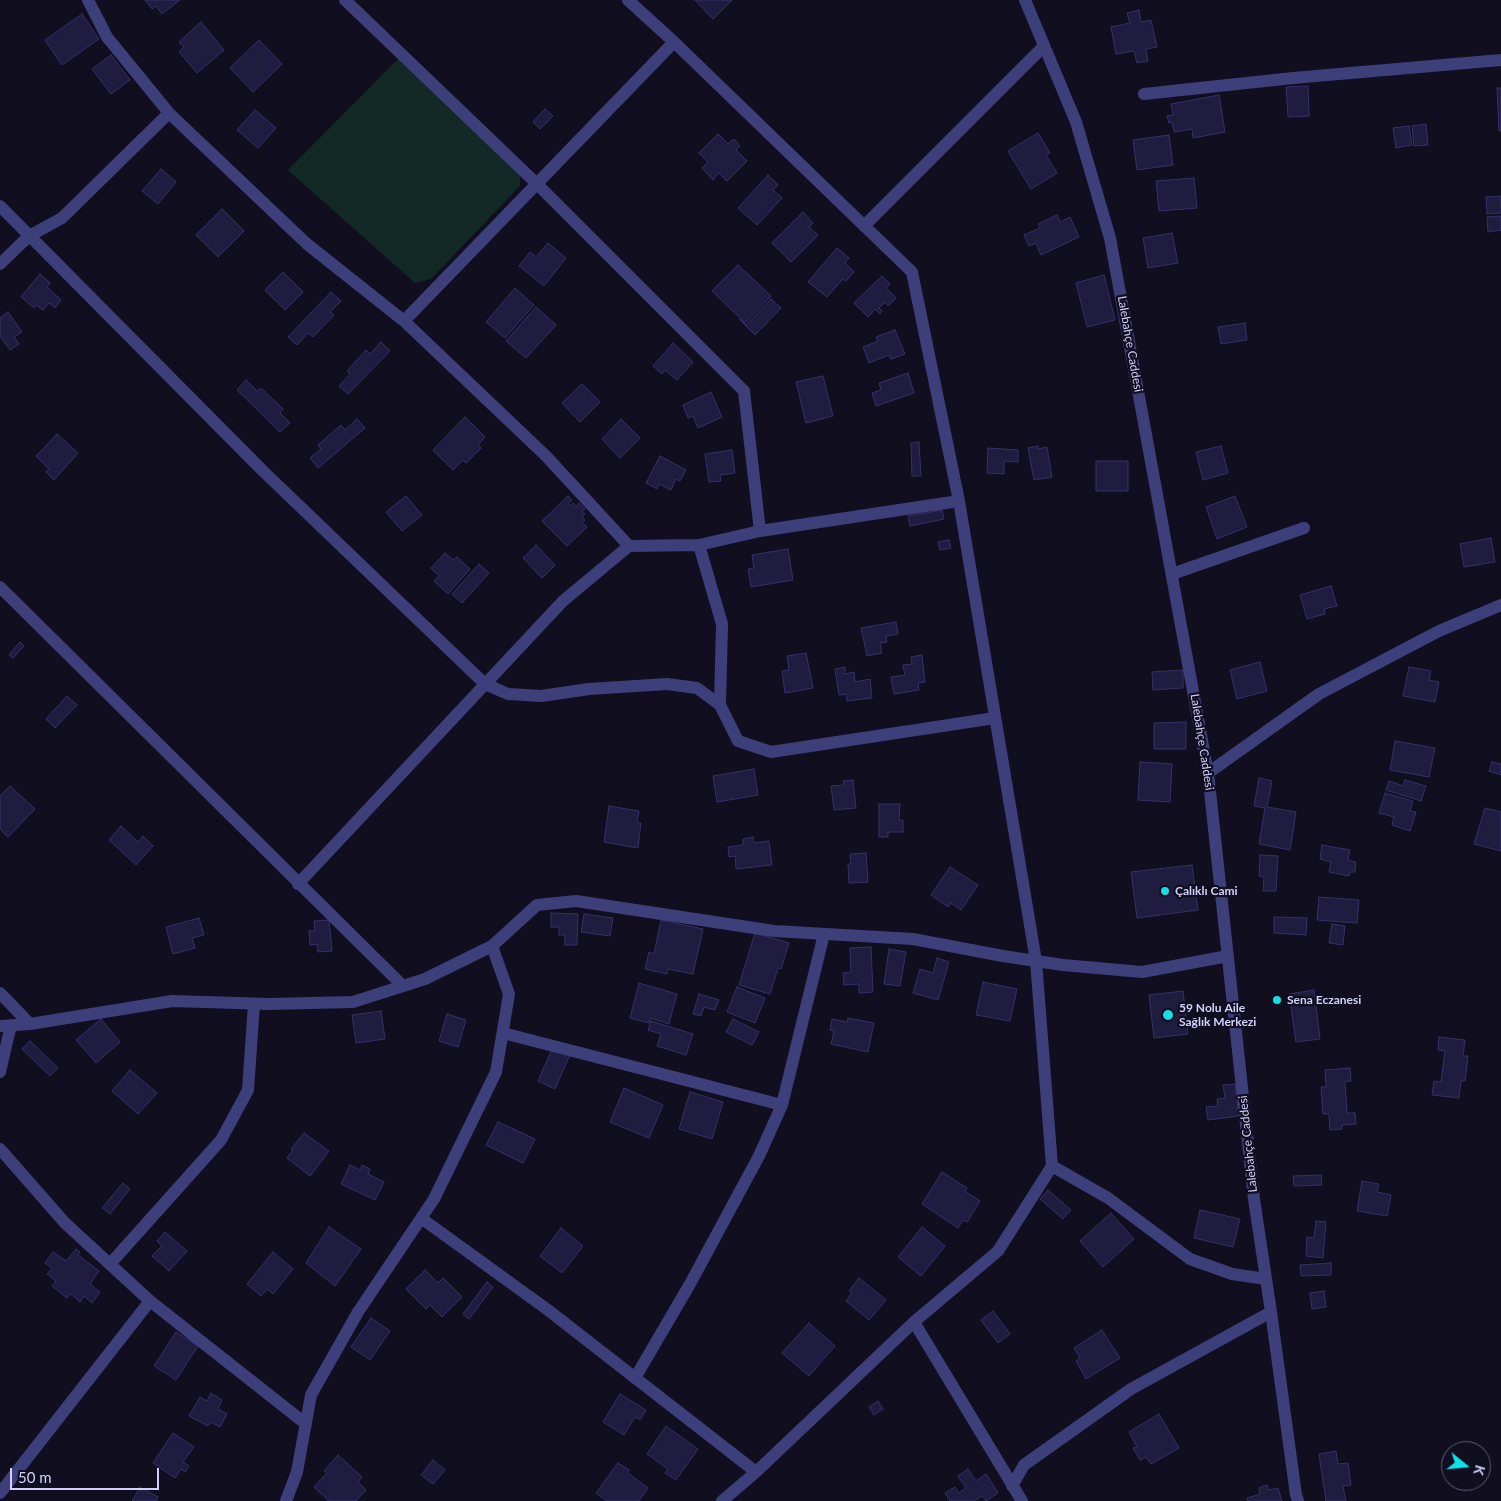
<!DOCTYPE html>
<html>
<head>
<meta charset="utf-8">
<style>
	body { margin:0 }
	#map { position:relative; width:1501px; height:1501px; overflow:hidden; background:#100e1f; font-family:Lato,sans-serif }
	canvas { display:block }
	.north { position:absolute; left:1441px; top:1441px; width:50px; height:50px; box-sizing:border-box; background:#100e1f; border:1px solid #5e5c77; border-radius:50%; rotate:107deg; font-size:14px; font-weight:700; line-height:20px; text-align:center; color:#d2d0fb }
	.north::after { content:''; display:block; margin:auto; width:18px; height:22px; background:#12e0e6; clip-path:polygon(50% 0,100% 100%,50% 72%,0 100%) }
	.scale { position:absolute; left:10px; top:1468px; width:149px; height:22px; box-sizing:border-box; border:2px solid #d2d0fb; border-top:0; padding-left:6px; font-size:15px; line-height:18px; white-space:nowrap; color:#d2d0fb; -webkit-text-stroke:4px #100e1f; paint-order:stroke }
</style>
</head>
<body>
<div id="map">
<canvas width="1501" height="1501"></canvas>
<div class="north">K</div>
<div class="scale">50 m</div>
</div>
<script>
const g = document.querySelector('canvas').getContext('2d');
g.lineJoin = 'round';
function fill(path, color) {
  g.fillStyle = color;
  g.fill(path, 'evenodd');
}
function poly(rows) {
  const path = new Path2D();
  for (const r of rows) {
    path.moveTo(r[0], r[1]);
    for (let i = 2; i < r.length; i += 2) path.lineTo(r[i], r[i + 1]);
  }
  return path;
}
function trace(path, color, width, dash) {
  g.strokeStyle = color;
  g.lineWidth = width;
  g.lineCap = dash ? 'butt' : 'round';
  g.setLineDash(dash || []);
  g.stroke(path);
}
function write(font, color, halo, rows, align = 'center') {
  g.font = font + ' Lato,sans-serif';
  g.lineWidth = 4.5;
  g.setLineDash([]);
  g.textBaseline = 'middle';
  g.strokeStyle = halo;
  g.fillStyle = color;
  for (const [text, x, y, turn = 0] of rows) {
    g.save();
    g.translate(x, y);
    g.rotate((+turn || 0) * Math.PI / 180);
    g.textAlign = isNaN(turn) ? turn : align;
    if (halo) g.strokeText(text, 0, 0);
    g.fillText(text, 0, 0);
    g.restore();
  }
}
fill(poly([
	[400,57,520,171,520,186,431,279,415,283,288,170]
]), '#122926');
const building = poly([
	[145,0,180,0,162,14,156,6,152,9,145,0],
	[695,0,732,0,713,19,695,0],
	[1139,10,1141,22,1151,20,1157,47,1146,49,1148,61,1137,63,1134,51,1116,54,1111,27,1130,23,1127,13,1139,10],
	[82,14,99,39,62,65,45,40,82,14],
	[201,22,224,50,197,73,179,52,184,47,179,42,201,22],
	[259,40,282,64,253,92,230,68,259,40],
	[111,55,130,80,111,94,92,69,111,55],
	[1308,86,1309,116,1288,117,1286,87,1308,86],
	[1497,88,1501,88,1501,131,1499,131,1497,88],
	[1219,95,1225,132,1193,138,1192,129,1174,132,1172,122,1169,123,1167,116,1173,115,1171,104,1219,95],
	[545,109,553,116,540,129,533,122,545,109],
	[255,110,276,128,258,148,237,130,255,110],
	[1426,124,1428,145,1414,146,1412,126,1426,124],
	[1409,126,1412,145,1396,148,1393,128,1409,126],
	[1038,133,1050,153,1046,155,1057,173,1031,189,1008,151,1038,133],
	[718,134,728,144,734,139,740,146,736,150,747,161,727,181,719,173,713,180,702,168,708,162,699,153,718,134],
	[1169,135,1173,165,1137,170,1133,140,1169,135],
	[161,169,176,182,158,204,142,191,161,169],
	[768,175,778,185,773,190,782,198,757,225,738,208,768,175],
	[1194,178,1197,208,1159,211,1156,181,1194,178],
	[1501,196,1501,213,1487,214,1486,197,1501,196],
	[222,209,244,231,218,257,196,235,222,209],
	[803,212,813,223,809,227,818,235,791,262,772,243,803,212],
	[1057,215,1060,222,1070,217,1079,237,1041,255,1036,243,1029,246,1024,235,1040,228,1038,224,1057,215],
	[1501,216,1501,230,1488,232,1487,217,1501,216],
	[1172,233,1178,263,1148,268,1143,238,1172,233],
	[548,243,566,258,544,286,519,266,530,252,536,257,548,243],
	[837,248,849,258,845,263,854,272,846,281,843,279,827,297,808,282,837,248],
	[738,265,771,296,745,323,712,291,738,265],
	[283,272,303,292,285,310,265,290,283,272],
	[40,274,50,283,47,287,61,300,55,308,49,303,43,310,36,305,34,308,21,297,40,274],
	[1104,275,1115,320,1087,327,1076,283,1104,275],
	[882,276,890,284,886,288,896,298,888,306,885,302,879,308,882,311,880,314,875,309,868,317,854,303,882,276],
	[515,288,534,305,505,338,486,322,515,288],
	[331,292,341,301,330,312,334,315,313,337,308,333,297,345,288,337,331,292],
	[771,299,781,308,755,335,739,319,746,325,771,299],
	[536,307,556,325,526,358,506,341,536,307],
	[8,312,22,332,14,337,19,344,10,350,0,336,0,318,8,312],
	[1245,323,1247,340,1221,344,1218,327,1245,323],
	[895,330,905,354,891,359,889,355,869,363,863,347,878,341,876,337,895,330],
	[381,342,390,351,348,394,339,386,350,374,347,371,366,350,370,354,381,342],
	[673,343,693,362,677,380,665,370,662,374,653,366,673,343],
	[908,373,914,393,876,406,872,393,881,390,879,383,908,373],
	[823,376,833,416,806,423,796,382,823,376],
	[246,380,257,391,261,388,283,409,280,413,290,423,280,432,237,390,246,380],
	[582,384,600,402,580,422,562,403,582,384],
	[711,392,722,417,698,428,693,416,688,418,683,405,711,392],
	[465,417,485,437,478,445,481,448,466,463,463,460,453,470,433,450,465,417],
	[357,419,365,428,318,468,310,458,321,449,318,445,341,425,345,430,357,419],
	[621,419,640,438,620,458,602,439,621,419],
	[57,434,78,453,54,480,46,472,49,469,36,456,57,434],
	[919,442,921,476,912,476,911,443,919,442],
	[1038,446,1038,449,1047,447,1052,477,1034,480,1028,448,1038,446],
	[1221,446,1228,473,1203,480,1196,452,1221,446],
	[988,448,1018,450,1018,462,1004,461,1004,474,987,473,988,448],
	[732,450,735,473,720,475,721,481,709,482,705,454,732,450],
	[660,456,686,470,680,481,676,479,671,490,659,484,657,489,646,483,660,456],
	[1096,461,1128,461,1128,491,1096,491,1096,461],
	[406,496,422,515,402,531,386,512,406,496],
	[568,496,572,500,568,503,570,506,573,503,576,507,579,503,585,509,582,511,585,514,582,517,585,520,582,523,587,527,567,546,542,521,568,496],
	[1235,496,1247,527,1217,539,1206,507,1235,496],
	[942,510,944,519,910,526,908,516,942,510],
	[1491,538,1495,562,1464,567,1460,544,1491,538],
	[949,540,951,548,940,550,938,542,949,540],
	[536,545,555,565,542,578,523,558,536,545],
	[788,549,793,580,751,587,748,569,754,568,752,555,788,549],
	[445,553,453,560,457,557,470,569,448,594,434,581,439,576,431,568,445,553],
	[479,564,489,573,462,603,452,594,479,564],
	[1331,586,1337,606,1324,609,1325,614,1307,619,1300,595,1331,586],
	[896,622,898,634,886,636,887,642,880,643,882,653,867,656,861,628,896,622],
	[20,642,24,646,13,658,9,655,20,642],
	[806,653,813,688,785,693,782,671,789,670,787,656,806,653],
	[922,655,925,682,918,683,919,690,894,694,891,677,905,675,903,665,912,664,911,657,922,655],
	[1260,662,1267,691,1237,699,1230,670,1260,662],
	[845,667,845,674,854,672,855,682,870,679,872,698,847,701,846,694,839,695,835,669,845,667],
	[1409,667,1431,671,1429,680,1439,682,1435,702,1403,696,1409,667],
	[1183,670,1183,688,1153,690,1152,672,1183,670],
	[67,696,77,705,55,728,46,719,67,696],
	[1186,722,1186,749,1154,749,1154,723,1186,722],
	[1395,741,1435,748,1429,777,1390,770,1395,741],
	[1140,762,1172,764,1170,802,1138,800,1140,762],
	[1492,762,1501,764,1501,775,1489,771,1492,762],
	[754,769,758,795,717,802,713,776,754,769],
	[1259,778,1272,781,1267,807,1296,812,1290,850,1259,844,1265,808,1254,806,1259,778],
	[853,780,856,808,834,810,831,786,844,785,843,781,853,780],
	[1405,780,1426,786,1421,801,1386,790,1389,781,1403,786,1405,780],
	[10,786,35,809,8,837,0,829,0,796,10,786],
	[1385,793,1413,801,1410,811,1416,812,1410,831,1392,825,1394,817,1379,813,1385,793],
	[879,804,900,804,899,820,903,820,903,832,888,832,888,837,879,837,879,804],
	[609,806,639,811,637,822,641,823,638,848,604,842,609,806],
	[1485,808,1501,812,1501,851,1474,844,1485,808],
	[121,826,138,842,143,836,153,846,136,865,109,840,121,826],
	[753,837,754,843,769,841,772,865,736,869,735,856,729,857,728,847,743,845,743,839,753,837],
	[1322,845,1350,850,1348,860,1356,862,1355,872,1350,872,1349,876,1329,872,1331,862,1320,859,1322,845],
	[866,853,868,882,849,883,848,864,851,864,850,854,866,853],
	[1260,855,1278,856,1276,891,1263,891,1264,877,1259,876,1260,855],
	[1192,865,1198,910,1137,918,1131,872,1192,865],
	[950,867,978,885,961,910,951,903,948,907,931,895,950,867],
	[1319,897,1359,900,1357,923,1317,920,1319,897],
	[551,913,578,914,577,945,565,945,565,935,559,935,559,927,551,927,551,913],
	[584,914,613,918,610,936,581,932,584,914],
	[1274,917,1307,918,1306,935,1274,933,1274,917],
	[199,918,204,935,192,938,195,948,173,954,166,927,199,918],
	[329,920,332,951,318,952,317,944,310,945,309,931,315,931,314,921,329,920],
	[661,920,703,929,693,974,668,969,667,974,645,969,649,952,654,954,661,920],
	[1332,924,1345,926,1343,945,1329,943,1332,924],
	[755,933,789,943,781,969,778,968,770,994,739,985,755,933],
	[871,947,873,992,859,993,859,984,844,985,843,973,851,972,850,948,871,947],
	[889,949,906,952,900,986,884,984,889,949],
	[937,958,949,962,938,1000,913,993,920,969,933,973,937,958],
	[983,982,1017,989,1010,1021,976,1015,983,982],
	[639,983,677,994,669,1024,650,1018,649,1023,630,1018,639,983],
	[737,987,765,998,755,1023,727,1012,737,987],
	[1314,990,1320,1039,1296,1042,1289,994,1314,990],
	[1183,991,1188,1034,1154,1038,1149,995,1183,991],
	[699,994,719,1000,715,1010,704,1007,701,1016,693,1014,699,994],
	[381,1011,385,1039,356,1043,352,1015,381,1011],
	[447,1014,466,1020,458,1047,439,1041,447,1014],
	[848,1018,874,1023,868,1052,831,1044,834,1031,830,1030,832,1019,847,1022,848,1018],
	[101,1019,120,1042,96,1063,76,1040,101,1019],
	[733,1019,759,1032,752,1045,726,1032,733,1019],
	[651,1021,693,1034,686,1055,657,1046,661,1034,648,1030,651,1021],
	[1439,1037,1465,1040,1463,1056,1468,1056,1465,1081,1461,1081,1459,1098,1432,1095,1434,1081,1441,1082,1445,1051,1438,1050,1439,1037],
	[30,1041,58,1068,50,1076,22,1049,30,1041],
	[553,1047,570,1055,555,1089,538,1081,553,1047],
	[1350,1068,1351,1081,1345,1082,1347,1113,1355,1113,1356,1124,1342,1125,1342,1129,1330,1130,1329,1114,1323,1114,1321,1087,1326,1087,1325,1070,1350,1068],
	[130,1070,157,1093,138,1114,112,1091,130,1070],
	[1235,1084,1239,1116,1208,1120,1206,1107,1218,1106,1217,1099,1225,1098,1223,1085,1235,1084],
	[624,1088,663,1105,649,1138,610,1122,624,1088],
	[690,1092,723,1102,712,1139,679,1129,690,1092],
	[498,1122,535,1139,523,1163,486,1145,498,1122],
	[304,1133,329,1151,310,1176,287,1158,293,1150,291,1149,304,1133],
	[350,1165,360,1170,362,1165,370,1169,368,1174,384,1182,375,1200,341,1184,350,1165],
	[942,1172,967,1188,965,1191,980,1201,967,1222,963,1220,958,1228,922,1204,942,1172],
	[1321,1175,1322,1185,1294,1186,1293,1176,1321,1175],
	[1362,1181,1379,1184,1377,1192,1391,1195,1387,1216,1357,1211,1362,1181],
	[123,1183,130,1189,110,1214,102,1208,123,1183],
	[1048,1190,1071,1210,1063,1219,1040,1199,1048,1190],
	[1200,1210,1240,1219,1233,1247,1194,1238,1200,1210],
	[1111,1213,1134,1239,1103,1267,1080,1241,1111,1213],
	[1316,1221,1326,1222,1323,1258,1306,1256,1307,1237,1314,1238,1316,1221],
	[329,1227,361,1249,335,1286,306,1263,329,1227],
	[922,1227,945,1246,921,1276,898,1257,922,1227],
	[561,1228,583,1246,562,1273,540,1256,561,1228],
	[165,1232,187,1251,169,1271,152,1256,162,1246,157,1241,165,1232],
	[76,1249,80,1252,78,1255,99,1271,90,1284,100,1292,92,1303,84,1296,80,1302,71,1294,67,1298,52,1286,56,1281,47,1274,52,1268,45,1263,53,1252,66,1261,76,1249],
	[273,1252,293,1269,273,1294,267,1289,261,1296,247,1284,273,1252],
	[1331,1263,1331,1275,1301,1276,1300,1265,1331,1263],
	[425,1270,438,1283,443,1278,462,1297,442,1317,430,1305,426,1309,406,1289,425,1270],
	[859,1278,886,1300,869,1320,846,1301,852,1293,849,1291,859,1278],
	[487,1282,493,1287,469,1319,463,1314,487,1282],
	[1324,1291,1326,1307,1312,1309,1310,1293,1324,1291],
	[993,1311,1010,1334,998,1343,981,1320,993,1311],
	[371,1318,390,1331,370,1360,351,1347,371,1318],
	[809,1323,835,1346,809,1376,782,1353,809,1323],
	[1102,1330,1120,1358,1086,1379,1076,1361,1080,1358,1074,1348,1102,1330],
	[176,1332,198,1346,176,1380,154,1366,176,1332],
	[211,1393,222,1400,218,1409,227,1414,220,1427,210,1422,208,1426,189,1416,200,1397,207,1401,211,1393],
	[620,1394,646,1410,640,1420,635,1417,624,1435,603,1422,620,1394],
	[878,1401,883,1409,874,1415,869,1407,878,1401],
	[1159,1414,1179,1448,1151,1464,1146,1457,1140,1460,1133,1448,1137,1447,1129,1432,1159,1414],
	[666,1426,698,1449,676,1480,665,1473,668,1469,647,1454,666,1426],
	[173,1433,194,1447,183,1462,189,1466,185,1472,181,1469,175,1478,153,1463,173,1433],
	[1336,1451,1338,1464,1348,1463,1351,1485,1343,1486,1346,1501,1326,1501,1319,1454,1336,1451],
	[338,1455,362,1477,358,1482,366,1490,356,1501,329,1501,314,1487,327,1473,324,1471,338,1455],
	[433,1460,445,1470,433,1484,421,1475,433,1460],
	[618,1463,629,1470,628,1473,648,1488,639,1501,607,1501,596,1493,618,1463],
	[968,1469,976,1481,986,1474,998,1493,986,1501,982,1496,974,1501,950,1501,945,1493,955,1487,959,1493,966,1488,958,1476,968,1469],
	[1267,1485,1269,1490,1278,1488,1282,1501,1248,1501,1247,1498,1260,1494,1259,1488,1267,1485],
	[140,1487,158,1497,156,1501,132,1501,140,1487]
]);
fill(building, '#201c3f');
trace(building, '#373069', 1);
trace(poly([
	[88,0,107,37,169,113,307,244,404,321,546,456,629,546],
	[345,0,537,184,744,391,760,531],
	[628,0,674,42,912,272,959,501,1036,961,1052,1166,998,1251,914,1322,756,1472,722,1501],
	[1025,0,1076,122,1110,238,1208,773,1254,1199,1271,1312,1296,1495,1298,1501],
	[1144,94,1293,78,1501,60],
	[0,206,262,470,485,684,508,694,541,696,589,689,667,684,697,688,720,705],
	[864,226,1044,46],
	[0,264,29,236,62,218,169,113],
	[404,321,674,42],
	[699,545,722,624,720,705,738,741,771,752,995,718],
	[1172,574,1304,528],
	[0,587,403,986],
	[1208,773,1319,694,1439,631,1501,605],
	[298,884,563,601,629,546,699,545,760,531,959,501],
	[0,993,30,1024],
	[0,1026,30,1024,172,1001,269,1004,353,1002,425,979,492,946,537,905,576,901,774,931,913,939,1003,956,1063,965,1142,972,1228,956],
	[503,1033,782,1105],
	[0,1072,11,1025],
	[0,1149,65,1223,150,1301,306,1424],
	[1052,1166,1108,1198,1190,1259,1232,1274,1266,1279],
	[421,1218,548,1310,756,1472],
	[110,1264,221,1140,248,1090,254,1004],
	[914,1322,1022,1501],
	[635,1378,690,1284,759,1156,782,1105,824,934],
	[1012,1486,1024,1465,1131,1389,1271,1312],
	[0,1493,150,1301],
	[286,1501,297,1472,311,1395,358,1312,434,1199,496,1072,509,994,492,946]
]), '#3d3f7b', 12);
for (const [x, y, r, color] of [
	[1165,891,5,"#12e0e6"],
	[1277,1000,5,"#12e0e6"],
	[1168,1015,6,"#12e0e6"]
]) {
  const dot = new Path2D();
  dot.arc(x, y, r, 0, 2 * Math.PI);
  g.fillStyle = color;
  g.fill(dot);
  trace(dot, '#100e1f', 2);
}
write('12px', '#d2d0fb', '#100e1f', [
	["Lalebahçe Caddesi",1130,344,80],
	["Lalebahçe Caddesi",1202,742,81],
	["Lalebahçe Caddesi",1248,1144,-96]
]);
write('bold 12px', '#d2d0fb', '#100e1f', [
	["Çalıklı Cami",1175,891],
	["Sena Eczanesi",1287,1000],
	["59 Nolu Aile",1179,1008],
	["Sağlık Merkezi",1179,1022]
], 'left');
</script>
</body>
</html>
